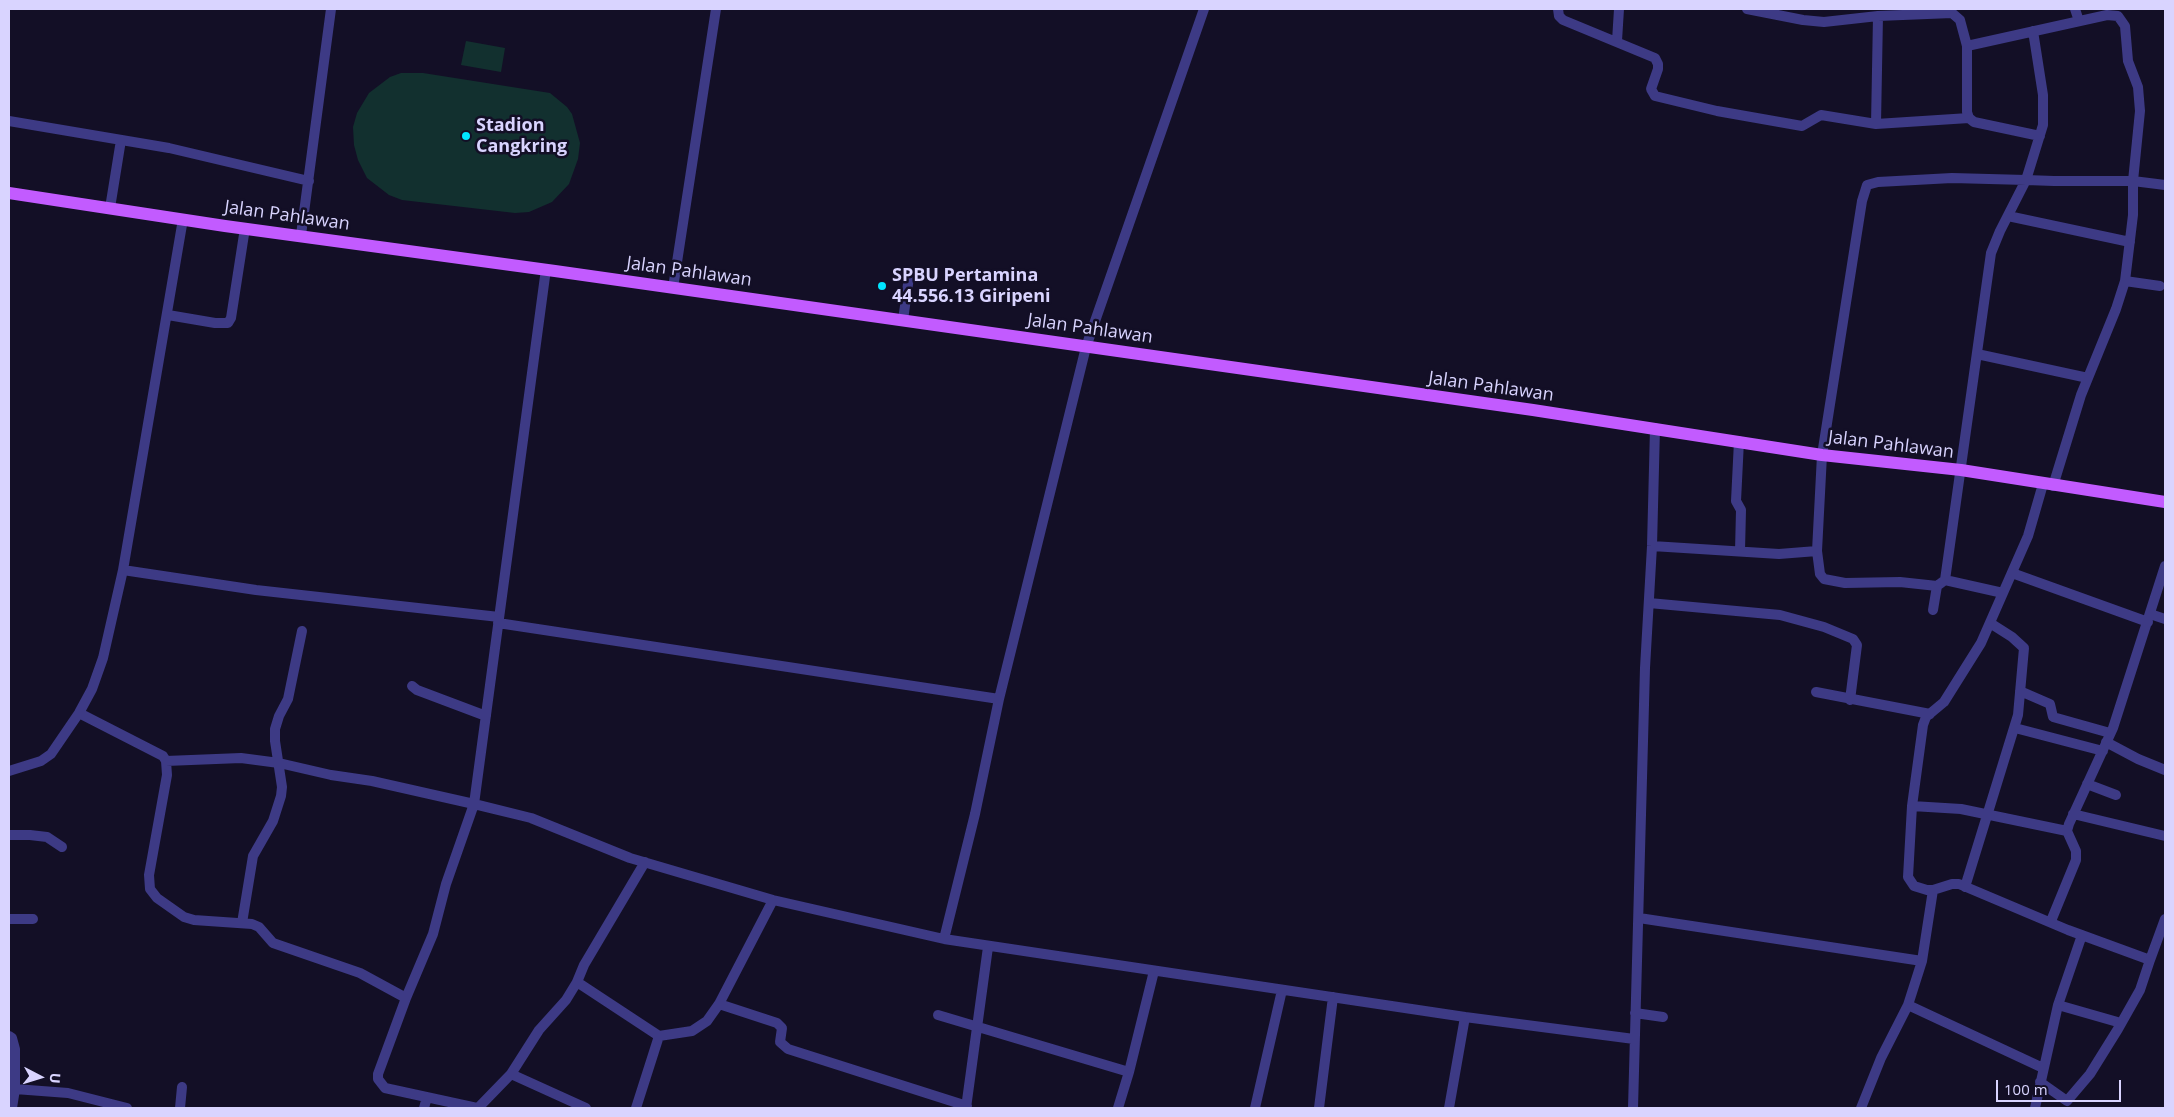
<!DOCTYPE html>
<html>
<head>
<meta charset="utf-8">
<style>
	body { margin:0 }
	#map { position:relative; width:2174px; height:1117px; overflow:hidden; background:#130f26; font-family:"Open Sans",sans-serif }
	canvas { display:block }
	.frame { position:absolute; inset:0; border:10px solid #d9d4ff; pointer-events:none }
	.north { position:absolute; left:15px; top:1052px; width:50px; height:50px; -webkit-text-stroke:4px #130f26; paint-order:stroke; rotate:95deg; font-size:14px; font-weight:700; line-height:20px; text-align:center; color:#d9d4ff }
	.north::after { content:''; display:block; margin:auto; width:18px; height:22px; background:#d9d4ff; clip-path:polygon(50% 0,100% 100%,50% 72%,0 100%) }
	.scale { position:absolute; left:1996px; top:1080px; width:125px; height:22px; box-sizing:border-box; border:2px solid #d9d4ff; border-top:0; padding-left:6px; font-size:15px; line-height:18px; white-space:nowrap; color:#d9d4ff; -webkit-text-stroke:4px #130f26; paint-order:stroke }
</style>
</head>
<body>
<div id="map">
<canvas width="2174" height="1117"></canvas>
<div class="frame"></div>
<div class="north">U</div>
<div class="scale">100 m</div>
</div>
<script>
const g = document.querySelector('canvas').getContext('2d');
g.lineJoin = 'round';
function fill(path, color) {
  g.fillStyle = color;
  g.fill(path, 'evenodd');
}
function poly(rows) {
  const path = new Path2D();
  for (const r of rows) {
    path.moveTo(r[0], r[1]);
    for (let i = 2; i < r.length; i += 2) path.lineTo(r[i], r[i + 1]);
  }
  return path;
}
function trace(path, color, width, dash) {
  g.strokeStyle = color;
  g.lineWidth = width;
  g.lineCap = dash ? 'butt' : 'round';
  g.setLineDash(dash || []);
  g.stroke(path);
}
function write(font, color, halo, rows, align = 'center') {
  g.font = font + ' "Open Sans",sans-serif';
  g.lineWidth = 5;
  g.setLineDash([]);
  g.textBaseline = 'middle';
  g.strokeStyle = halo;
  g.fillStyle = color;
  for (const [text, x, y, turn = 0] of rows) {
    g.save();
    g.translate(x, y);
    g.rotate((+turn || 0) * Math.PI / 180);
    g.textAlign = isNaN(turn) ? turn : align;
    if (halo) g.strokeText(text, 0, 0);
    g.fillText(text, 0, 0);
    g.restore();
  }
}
fill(poly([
	[466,41,505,48,501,72,461,65],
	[401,73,423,73,550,93,567,107,572,114,580,143,578,159,569,184,552,202,529,212,515,213,402,200,389,195,367,178,358,160,354,145,353,127,357,113,369,93,390,77]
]), '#12302f');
trace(poly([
	[1558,9,1559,16,1563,20,1655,58,1658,64,1658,69,1651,89,1655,96,1717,111,1802,126,1821,115,1876,124],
	[1747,9,1803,20,1824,22,1878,16,1952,13,1960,20,1967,46,1967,112,1969,118,1974,122,2040,136],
	[2075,9,2079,21],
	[1878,16,1876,124,1969,118],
	[2033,31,2043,95,2043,125,2026,180,2000,231,1991,253,1945,580,1937,586,1900,582,1845,583,1824,579,1820,574,1817,551,1822,455,1862,201,1867,185,1878,182,1952,178,2026,180,2054,181,2133,181,2165,185],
	[1617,41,1619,9],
	[1967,46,2107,15,2118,16,2125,26,2128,61,2138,87,2140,111,2133,181,2133,215,2125,281,2116,309,2081,395,2053,486],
	[9,121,169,148,309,181],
	[110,208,121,140],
	[2008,216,2130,242],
	[301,235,331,9],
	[2125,281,2160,286],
	[673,288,716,9],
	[168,315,215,323,228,323,231,318,245,228],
	[903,320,909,277],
	[1977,354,2088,378],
	[1739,441,1736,501,1741,510,1740,551],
	[2043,484,2028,536,1981,643,1944,702,1926,717,1923,725,1912,806,1908,877,1914,886,1927,890,1933,890,1952,884,1959,884,2068,930,2150,960,2165,919],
	[1652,546,1779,554,1817,551],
	[123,570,256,590,499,617],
	[2012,573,2148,622],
	[1945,580,2003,593],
	[1649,603,1780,615,1824,627,1853,639,1857,645,1850,700],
	[1933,610,1937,586],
	[2150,614,2165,619],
	[498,623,999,699],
	[412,686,417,690,486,716],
	[2020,691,2050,704,2053,717,2110,733],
	[1816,692,1930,714],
	[79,713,163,756,166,761,167,775,149,875,150,889,157,898,184,917,194,920,252,924,259,927,273,943,360,973,406,998],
	[2015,728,2103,751],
	[2106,742,2138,759,2165,770],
	[166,761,241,758,279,763,331,775,372,781,474,804,531,818,630,858,773,900,944,939,1465,1017,1634,1039],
	[9,771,41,761,51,754,79,713,92,689,103,658,123,570,183,219],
	[2087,784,2116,795],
	[1912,806,1961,809,2067,831],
	[2073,814,2165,836],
	[9,835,30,835,47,837,62,847],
	[645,862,584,965,577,982,659,1036,692,1031,707,1021,719,1004],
	[1965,887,2018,715,2024,648,2012,637,1990,623],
	[773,900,719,1004,777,1023,782,1028,780,1042,788,1049,967,1106],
	[1639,918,1922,961],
	[9,919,33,919],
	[2051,921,2076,860,2076,851,2067,831,2069,824,2113,728,2165,566],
	[242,923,253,856,273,821,281,796,282,787,275,741,275,729,279,716,288,699,302,631],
	[944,939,975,814,999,699,1086,347,1204,9],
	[1908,1005,2043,1068],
	[2058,1005,2121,1023],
	[1635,1013,1663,1017],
	[938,1015,1129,1072,1118,1108],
	[9,1036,12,1038,15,1049,15,1089,12,1108],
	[1129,1072,1154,971],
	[511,1074,539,1030,566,1000,577,982],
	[2040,1082,2067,1101,2090,1074,2118,1029,2140,990,2150,960],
	[15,1089,68,1093,127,1108],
	[180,1108,182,1087],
	[424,1108,427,1097],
	[477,1108,385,1088,378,1079,378,1074,406,998,433,934,446,884,474,804,546,269],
	[478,1108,511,1074,586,1108],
	[636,1108,659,1036],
	[966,1108,988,947],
	[1255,1108,1282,990],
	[1319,1108,1333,997],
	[1449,1108,1465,1017],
	[1633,1108,1645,668,1652,546,1655,428],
	[1861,1108,1881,1058,1908,1005,1922,961,1933,890],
	[2035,1108,2058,1005,2082,935]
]), '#3d3a85', 10);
trace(poly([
	[9,193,225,226,555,271,1533,410,1822,455,1961,470,2165,502]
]), '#c25bff', 12);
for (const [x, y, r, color] of [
	[466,136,5,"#00e5ff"],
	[882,286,5,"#00e5ff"]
]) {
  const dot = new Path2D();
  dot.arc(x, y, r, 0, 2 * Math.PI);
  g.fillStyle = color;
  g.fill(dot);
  trace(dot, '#130f26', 2);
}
write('bold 18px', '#d9d4ff', '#130f26', [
	["Stadion",476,126],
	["Cangkring",476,147],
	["SPBU Pertamina",892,276],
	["44.556.13 Giripeni",892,297]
], 'left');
write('18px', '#d9d4ff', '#130f26', [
	["Jalan Pahlawan",287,216,8],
	["Jalan Pahlawan",689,272,8],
	["Jalan Pahlawan",1090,329,8],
	["Jalan Pahlawan",1491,387,8],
	["Jalan Pahlawan",1891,445,7]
]);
</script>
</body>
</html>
